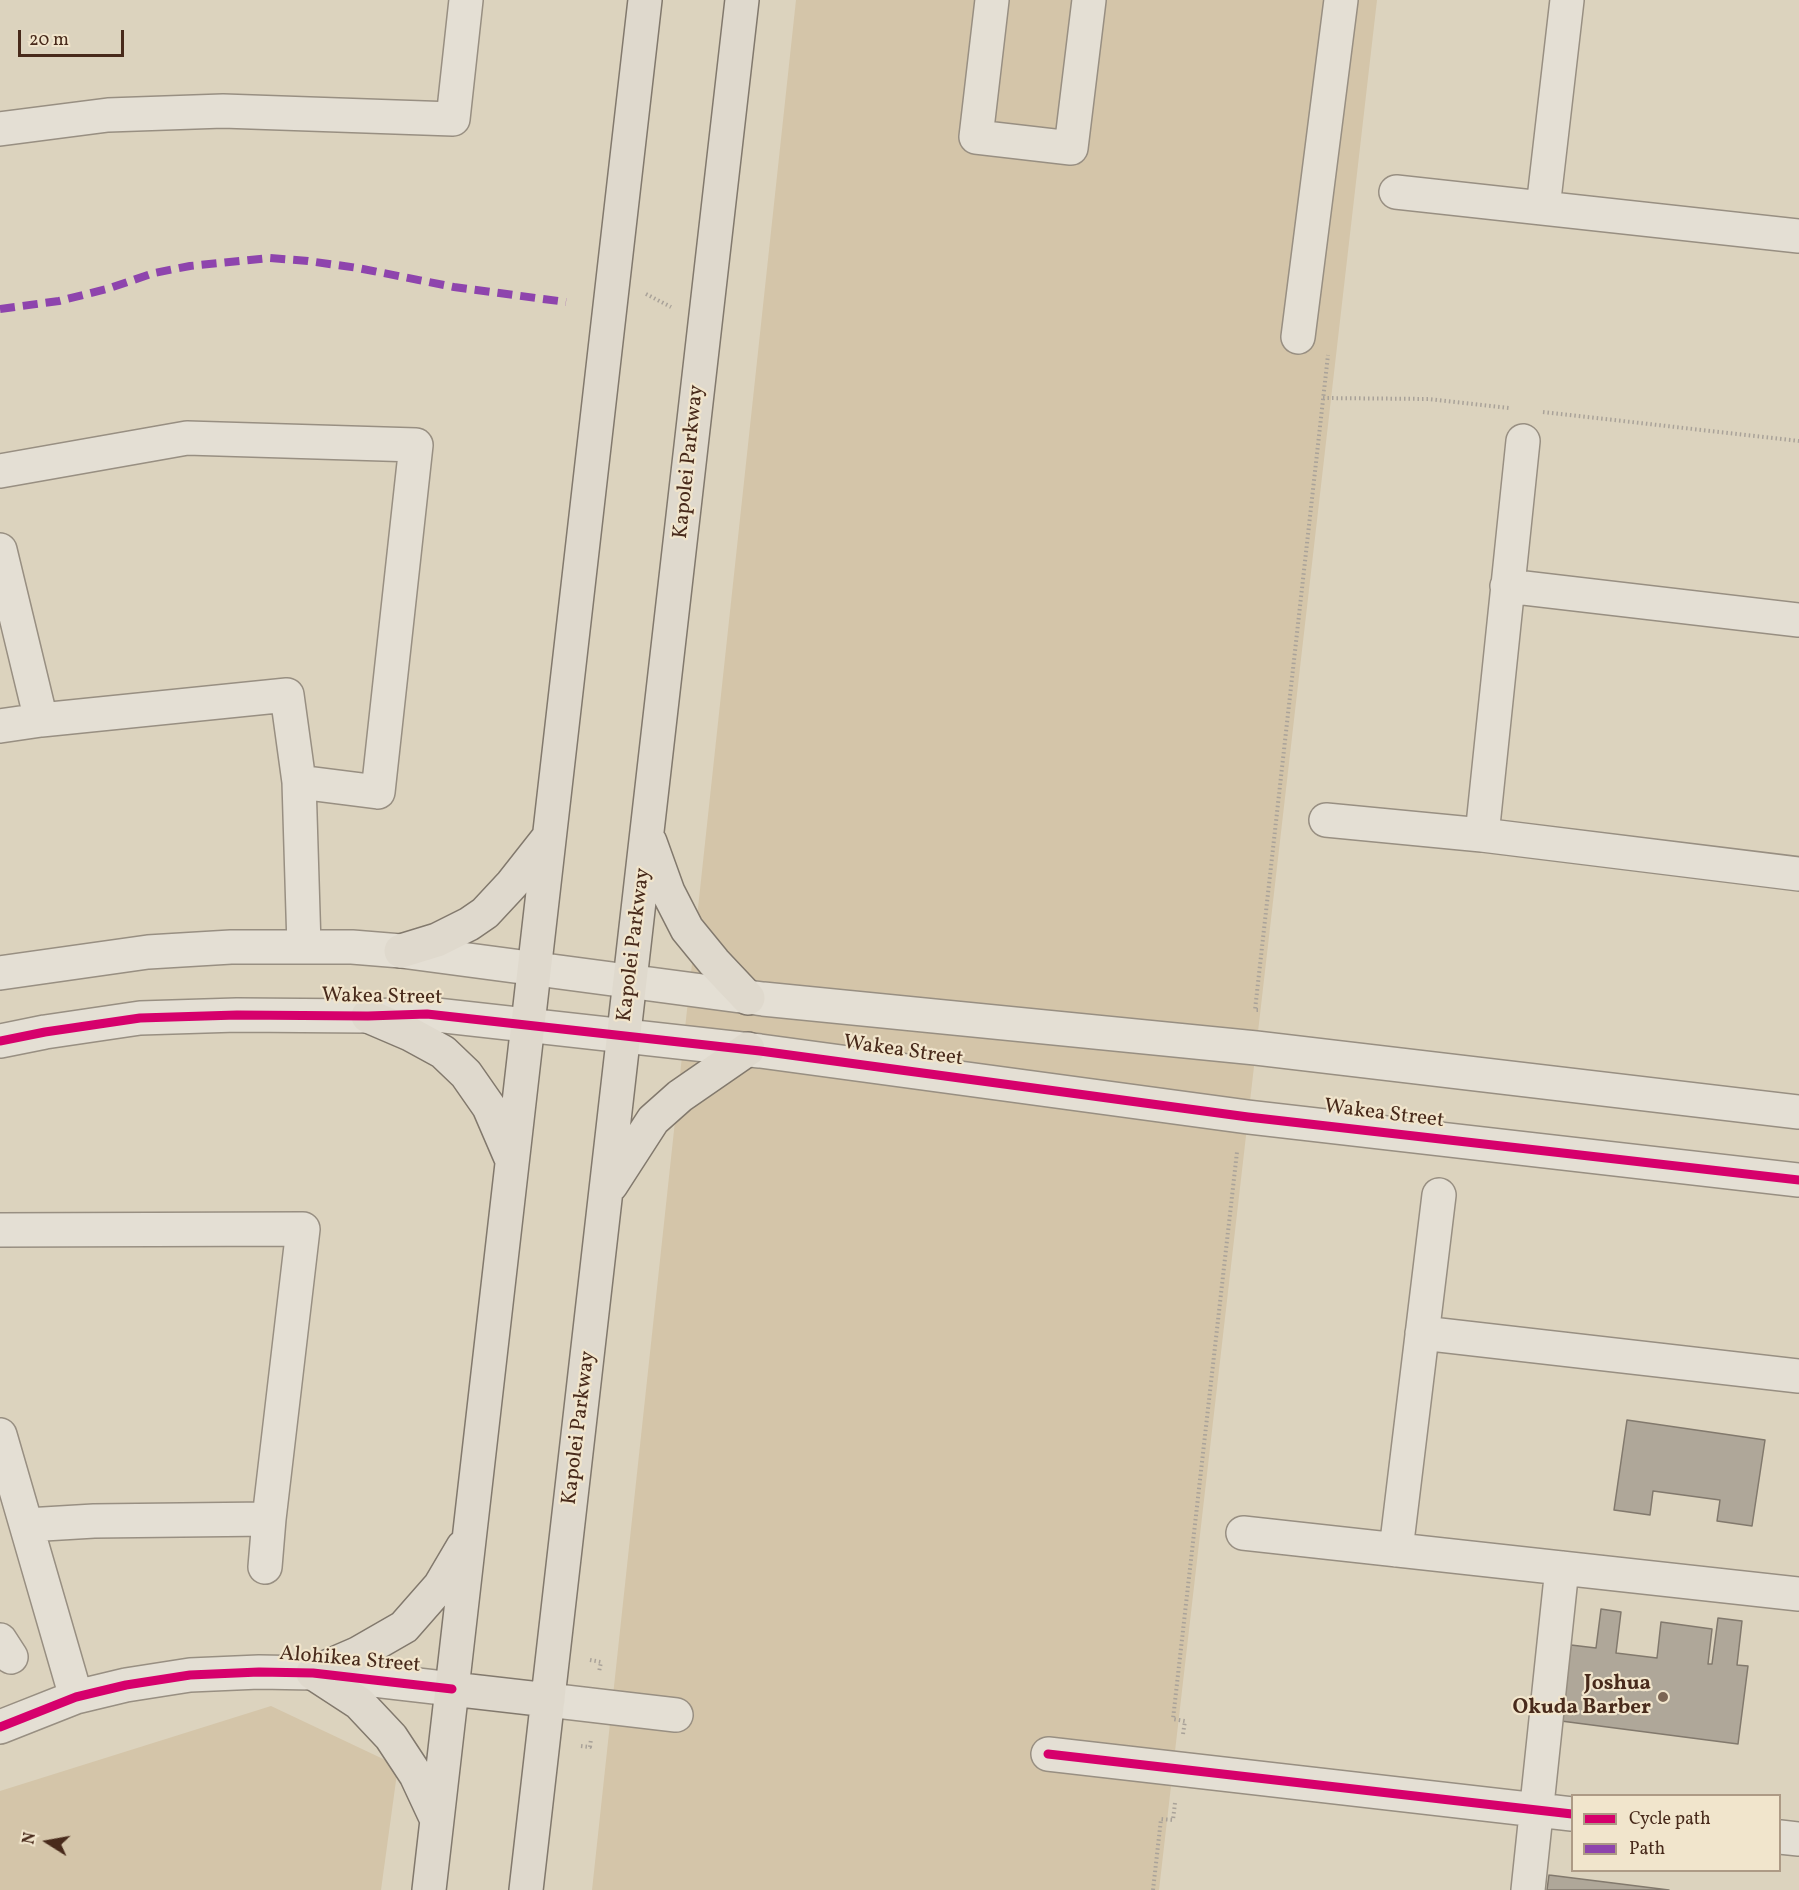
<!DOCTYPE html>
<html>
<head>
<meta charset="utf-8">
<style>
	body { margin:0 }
	#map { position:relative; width:1799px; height:1890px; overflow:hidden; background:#dcd3be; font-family:Vollkorn,serif }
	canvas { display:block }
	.legend { position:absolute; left:1571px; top:1794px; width:210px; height:78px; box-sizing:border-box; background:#f1e5cc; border:2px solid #ad9a85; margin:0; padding:8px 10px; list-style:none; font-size:18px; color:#482a1b }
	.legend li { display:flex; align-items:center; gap:12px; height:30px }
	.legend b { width:30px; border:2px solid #ad9a85 }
	.north { position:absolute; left:18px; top:1812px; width:60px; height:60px; -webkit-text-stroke:4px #f1e5cc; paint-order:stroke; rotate:281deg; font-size:16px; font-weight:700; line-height:24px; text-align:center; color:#482a1b }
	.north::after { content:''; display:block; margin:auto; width:21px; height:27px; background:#482a1b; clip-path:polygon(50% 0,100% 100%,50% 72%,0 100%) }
	.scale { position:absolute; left:18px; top:30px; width:106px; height:27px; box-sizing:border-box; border:3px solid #482a1b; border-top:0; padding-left:8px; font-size:18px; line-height:21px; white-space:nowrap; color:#482a1b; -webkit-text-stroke:4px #f1e5cc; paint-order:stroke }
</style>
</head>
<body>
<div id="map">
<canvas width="1799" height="1890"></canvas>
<ul class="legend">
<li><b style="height:8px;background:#d6006c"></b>Cycle path</li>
<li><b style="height:8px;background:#8e44ad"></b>Path</li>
</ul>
<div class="north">N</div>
<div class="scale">20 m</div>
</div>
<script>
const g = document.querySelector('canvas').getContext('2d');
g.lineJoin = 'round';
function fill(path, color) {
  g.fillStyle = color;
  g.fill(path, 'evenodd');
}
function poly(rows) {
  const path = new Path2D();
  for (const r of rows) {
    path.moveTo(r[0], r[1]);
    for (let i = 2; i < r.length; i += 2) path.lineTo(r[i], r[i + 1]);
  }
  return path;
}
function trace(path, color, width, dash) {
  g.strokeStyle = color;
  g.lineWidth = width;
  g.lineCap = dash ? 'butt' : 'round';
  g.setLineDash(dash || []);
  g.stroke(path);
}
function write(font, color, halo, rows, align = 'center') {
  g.font = font + ' Vollkorn,serif';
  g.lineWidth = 4.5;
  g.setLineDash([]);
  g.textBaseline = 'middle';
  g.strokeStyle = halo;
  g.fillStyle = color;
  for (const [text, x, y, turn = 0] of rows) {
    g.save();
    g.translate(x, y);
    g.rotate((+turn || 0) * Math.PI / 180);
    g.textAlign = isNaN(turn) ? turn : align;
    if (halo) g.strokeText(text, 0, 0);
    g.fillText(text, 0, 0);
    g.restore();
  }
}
fill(poly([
	[796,0,1377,0,1159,1890,592,1890],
	[271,1706,398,1766,381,1890,0,1890,0,1791]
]), '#d4c5a9');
const building = poly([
	[1627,1420,1765,1440,1752,1526,1717,1521,1720,1500,1653,1491,1650,1515,1614,1510,1627,1420],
	[1601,1609,1621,1612,1616,1653,1657,1658,1661,1622,1712,1629,1708,1664,1712,1664,1718,1618,1742,1621,1737,1665,1748,1666,1738,1744,1561,1721,1571,1645,1596,1648,1601,1609],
	[1549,1875,1669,1890,1547,1890,1549,1875]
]);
fill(building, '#afa799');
trace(building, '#82796d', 1.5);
const minor = poly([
	[992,0,976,137,1071,148,1089,0],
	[0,129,108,115,223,111,453,119,466,0],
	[1396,192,1799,236],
	[1543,208,1567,0],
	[1298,337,1341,0],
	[0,471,187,438,416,445,378,792,299,782],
	[0,550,41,720],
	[1507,586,1799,620],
	[0,726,41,720,287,695,299,782,304,946],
	[1326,820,1482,835,1799,874],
	[1482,835,1523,441],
	[0,973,148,952,231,947,352,947,401,951,763,999,1256,1048,1799,1112],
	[0,1041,45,1032,140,1018,237,1015,368,1016,427,1014,760,1051,1248,1117,1799,1180],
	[0,1230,303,1229,269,1519,265,1567],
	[1422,1333,1799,1376],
	[0,1435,76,1697],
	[27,1525,94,1521,269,1519],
	[1243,1533,1799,1594],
	[1396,1550,1439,1195],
	[0,1640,11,1657],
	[548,1700,676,1715],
	[0,1727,76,1697,126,1685,190,1675,259,1672,313,1673,452,1689],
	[1048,1754,1572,1814],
	[1780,1837,1799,1839],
	[1528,1890,1562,1568]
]);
const major = poly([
	[650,842,668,892,687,929,714,962,748,998],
	[401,951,437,940,469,924,485,913,512,884,549,837],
	[368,1016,410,1034,443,1052,466,1074,489,1107,511,1158],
	[611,1185,653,1120,680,1096,748,1049],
	[313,1673,357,1654,404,1627,440,1586,463,1547],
	[313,1673,359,1703,391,1737,416,1775,437,1820],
	[452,1689,548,1700],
	[429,1890,645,0],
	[526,1890,742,0]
]);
trace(minor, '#988f82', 36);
trace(major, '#82796d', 36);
trace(poly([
	[646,294,671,307],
	[1323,398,1428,399,1509,408],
	[1543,412,1799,441],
	[1258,1010,1255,1010,1328,355],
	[590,1660,601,1662,599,1672],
	[1183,1734,1185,1721,1173,1719,1237,1152,1239,1152],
	[581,1746,590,1747,591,1739],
	[1153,1890,1161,1819,1173,1820,1175,1803]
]), '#a9a299', 4, [1.5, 3]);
trace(minor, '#e4dfd4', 33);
trace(major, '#dfd9cd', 33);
trace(poly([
	[0,309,59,301,107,289,154,273,190,266,269,258,308,261,358,268,454,287,566,302]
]), '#8e44ad', 8, [15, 8]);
trace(poly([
	[0,1041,45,1032,140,1018,237,1015,368,1016,427,1014,760,1051,1248,1117,1799,1180],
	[0,1727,76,1697,126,1685,190,1675,259,1672,313,1673,452,1689],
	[1048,1754,1572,1814]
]), '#d6006c', 9);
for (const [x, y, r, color] of [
	[1663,1697,6,"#7c6554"]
]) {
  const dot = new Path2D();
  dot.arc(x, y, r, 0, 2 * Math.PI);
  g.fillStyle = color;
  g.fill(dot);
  trace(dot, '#f1e5cc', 2);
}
write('21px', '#482a1b', '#f1e5cc', [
	["Kapolei Parkway",690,462,-84],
	["Kapolei Parkway",635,945,-83],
	["Wakea Street",382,998,1],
	["Wakea Street",903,1052,8],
	["Wakea Street",1384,1115,7],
	["Kapolei Parkway",580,1428,-83],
	["Alohikea Street",350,1661,5]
]);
write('bold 21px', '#482a1b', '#f1e5cc', [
	["Joshua",1651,1685],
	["Okuda Barber",1651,1709]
], 'right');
</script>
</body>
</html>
